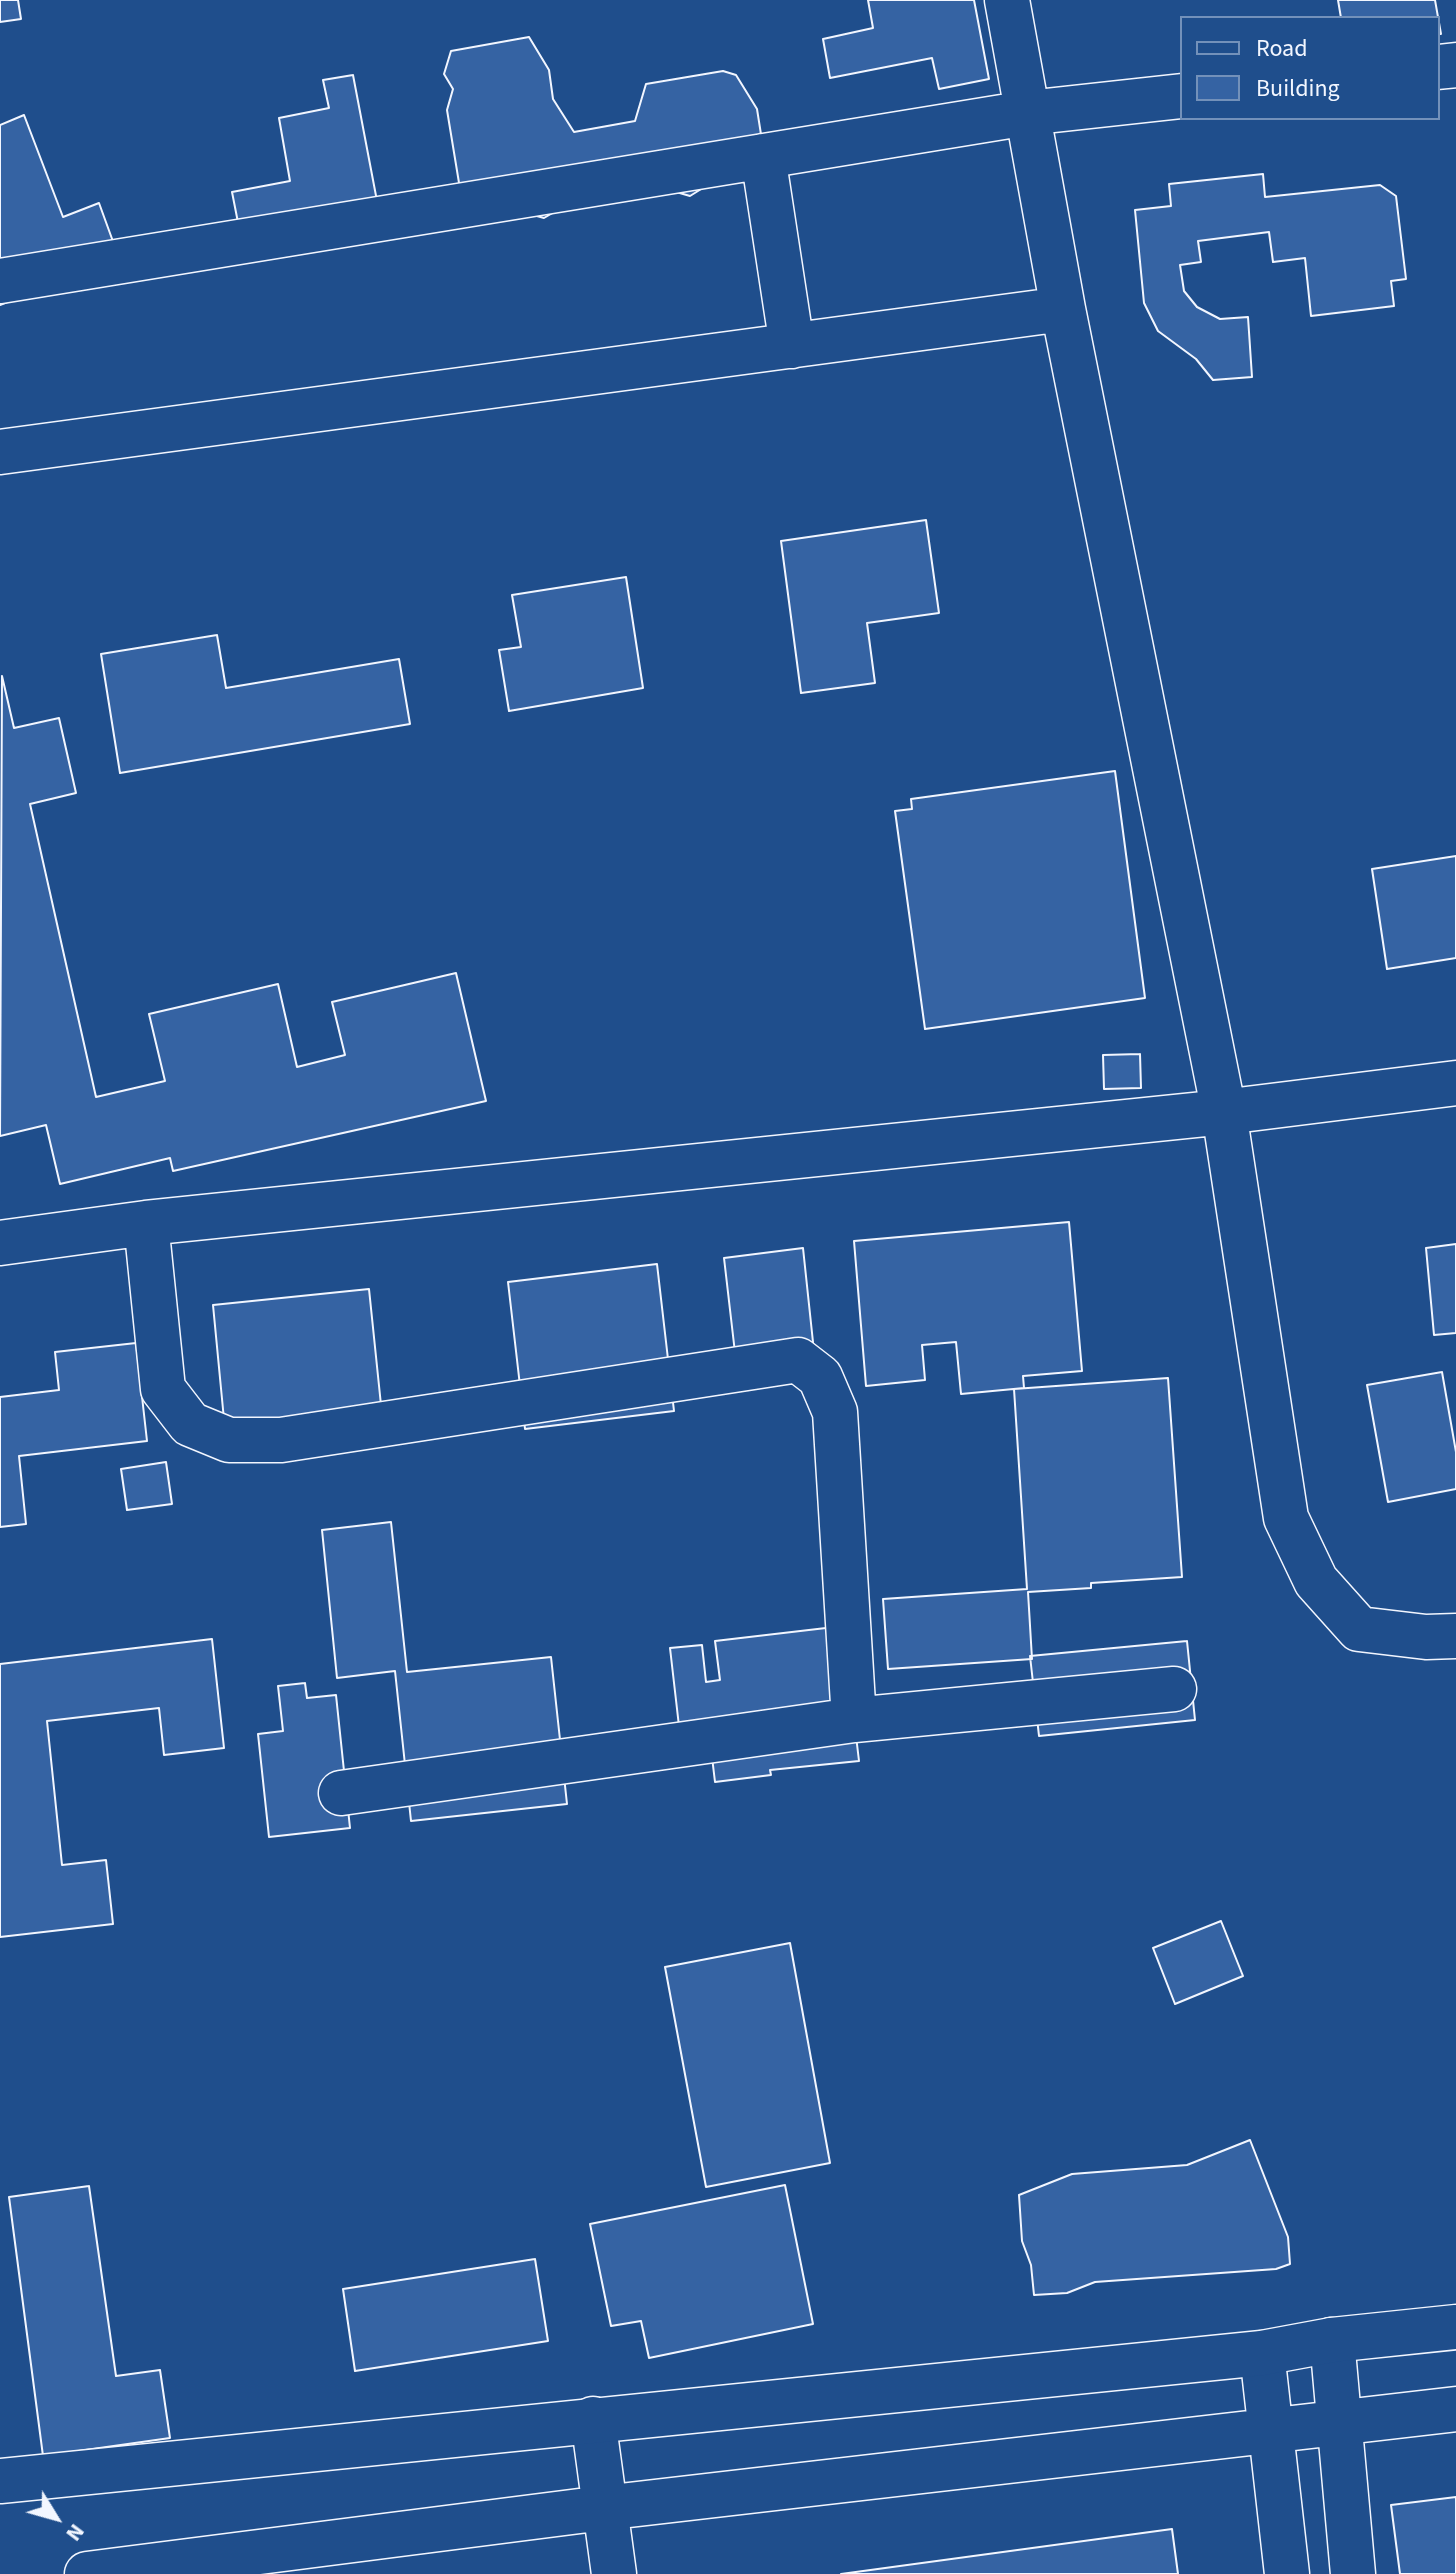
<!DOCTYPE html>
<html>
<head>
<meta charset="utf-8">
<style>
	body { margin:0 }
	#map { position:relative; width:1456px; height:2574px; overflow:hidden; background:#1f4e8c; font-family:"Source Sans 3",sans-serif }
	canvas { display:block }
	.legend { position:absolute; left:1180px; top:16px; width:260px; height:104px; box-sizing:border-box; background:#1f4e8c; border:2px solid #7391ba; margin:0; padding:10px 14px; list-style:none; font-size:24px; color:#f2f6ff }
	.legend li { display:flex; align-items:center; gap:16px; height:40px }
	.legend b { width:40px; border:2px solid #7391ba }
	.north { position:absolute; left:16px; top:2478px; width:80px; height:80px; -webkit-text-stroke:6px #1f4e8c; paint-order:stroke; rotate:127deg; font-size:22px; font-weight:700; line-height:32px; text-align:center; color:#f2f6ff }
	.north::after { content:''; display:block; margin:auto; width:28px; height:36px; background:#f2f6ff; clip-path:polygon(50% 0,100% 100%,50% 72%,0 100%) }
</style>
</head>
<body>
<div id="map">
<canvas width="1456" height="2574"></canvas>
<ul class="legend">
<li><b style="height:10px;background:#1f4e8c"></b>Road</li>
<li><b style="height:22px;background:#3563a3"></b>Building</li>
</ul>
<div class="north">N</div>
</div>
<script>
const g = document.querySelector('canvas').getContext('2d');
g.lineJoin = 'round';
function fill(path, color) {
  g.fillStyle = color;
  g.fill(path, 'evenodd');
}
function poly(rows) {
  const path = new Path2D();
  for (const r of rows) {
    path.moveTo(r[0], r[1]);
    for (let i = 2; i < r.length; i += 2) path.lineTo(r[i], r[i + 1]);
  }
  return path;
}
function trace(path, color, width, dash) {
  g.strokeStyle = color;
  g.lineWidth = width;
  g.lineCap = dash ? 'butt' : 'round';
  g.setLineDash(dash || []);
  g.stroke(path);
}
const building = poly([
	[0,0,18,0,21,19,0,22,0,0],
	[868,0,974,0,989,79,939,89,932,58,830,78,823,39,873,28,868,0],
	[1338,0,1435,0,1441,34,1438,34,1438,18,1341,18,1338,0],
	[529,37,549,70,553,99,574,132,635,121,646,84,723,71,736,75,757,109,766,166,714,181,690,196,659,187,573,201,544,218,461,195,447,110,453,89,444,74,451,51,529,37],
	[353,75,381,222,243,248,232,192,290,181,279,118,329,108,323,80,353,75],
	[24,115,63,217,99,203,119,258,0,305,0,125,24,115],
	[1263,174,1265,197,1380,185,1396,196,1406,279,1391,281,1394,306,1311,316,1305,258,1273,262,1269,232,1198,241,1201,262,1180,265,1184,291,1197,307,1220,319,1248,317,1252,377,1213,380,1196,359,1158,331,1144,303,1135,210,1171,206,1169,184,1263,174],
	[926,520,939,613,867,623,875,683,801,693,781,541,926,520],
	[626,577,643,688,509,711,499,650,521,647,512,595,626,577],
	[217,635,226,688,399,659,410,724,120,773,101,654,217,635],
	[2,676,14,728,59,718,76,793,30,804,96,1097,165,1081,149,1014,278,984,297,1067,345,1055,332,1002,456,973,486,1101,173,1171,170,1158,60,1184,46,1125,0,1136,2,676],
	[1115,771,1145,998,925,1029,895,811,912,809,911,799,1115,771],
	[1456,856,1456,958,1387,969,1372,869,1456,856],
	[1140,1054,1141,1088,1104,1089,1103,1055,1140,1054],
	[1069,1222,1082,1371,1023,1376,1024,1388,961,1394,956,1342,922,1345,925,1380,866,1386,854,1241,1069,1222],
	[1456,1244,1456,1333,1434,1335,1426,1248,1456,1244],
	[803,1248,815,1361,737,1370,724,1258,803,1248],
	[657,1264,674,1411,525,1429,508,1282,657,1264],
	[369,1289,384,1434,227,1451,213,1305,369,1289],
	[136,1343,147,1441,19,1456,26,1524,0,1527,0,1397,59,1390,55,1352,136,1343],
	[1442,1372,1456,1452,1456,1489,1388,1502,1367,1385,1442,1372],
	[1168,1378,1182,1577,1091,1583,1091,1588,1028,1592,1032,1659,888,1669,883,1599,1027,1589,1014,1389,1168,1378],
	[166,1462,172,1504,127,1510,121,1469,166,1462],
	[391,1522,407,1672,551,1657,567,1804,411,1821,395,1671,337,1678,322,1530,391,1522],
	[843,1626,859,1761,770,1770,771,1775,715,1782,712,1757,683,1761,670,1648,702,1645,706,1682,720,1680,715,1641,843,1626],
	[212,1639,224,1748,164,1755,159,1708,47,1721,62,1865,106,1860,113,1924,0,1937,0,1664,212,1639],
	[1187,1641,1195,1720,1039,1736,1030,1656,1187,1641],
	[305,1683,307,1698,336,1695,350,1828,269,1837,258,1734,283,1731,278,1686,305,1683],
	[1221,1921,1243,1976,1175,2004,1153,1948,1221,1921],
	[790,1943,830,2163,706,2187,665,1967,790,1943],
	[1250,2140,1288,2237,1290,2264,1276,2269,1095,2282,1067,2293,1034,2295,1031,2265,1022,2241,1019,2195,1072,2174,1187,2165,1250,2140],
	[785,2185,813,2324,649,2358,641,2321,611,2326,590,2224,785,2185],
	[89,2186,116,2376,160,2370,170,2438,43,2456,9,2197,89,2186],
	[535,2259,548,2341,355,2371,343,2289,535,2259],
	[1456,2497,1456,2574,1400,2574,1391,2505,1456,2497],
	[1172,2529,1178,2574,841,2574,1172,2529]
]);
fill(building, '#3563a3');
trace(building, '#f2f6ff', 2);
const minor = poly([
	[1007,0,1063,309,1224,1112,1286,1518,1316,1581,1359,1629,1426,1637,1456,1636],
	[1438,67,1456,65],
	[763,156,792,346],
	[0,281,1027,113,1182,96],
	[0,452,1063,309],
	[146,1223,163,1389,190,1424,229,1440,281,1440,798,1360,820,1377,835,1412,854,1720],
	[0,1243,146,1223,1224,1112,1456,1083],
	[341,1793,854,1720,1174,1689],
	[1332,2340,1353,2574],
	[1262,2353,1287,2574],
	[593,2419,614,2574],
	[87,2574,603,2508,1456,2409]
]);
const major = poly([
	[0,2481,1262,2353,1332,2340,1456,2327]
]);
trace(minor, '#f2f6ff', 47);
trace(major, '#f2f6ff', 47);
trace(minor, '#1f4e8c', 44);
trace(major, '#1f4e8c', 44);
</script>
</body>
</html>
